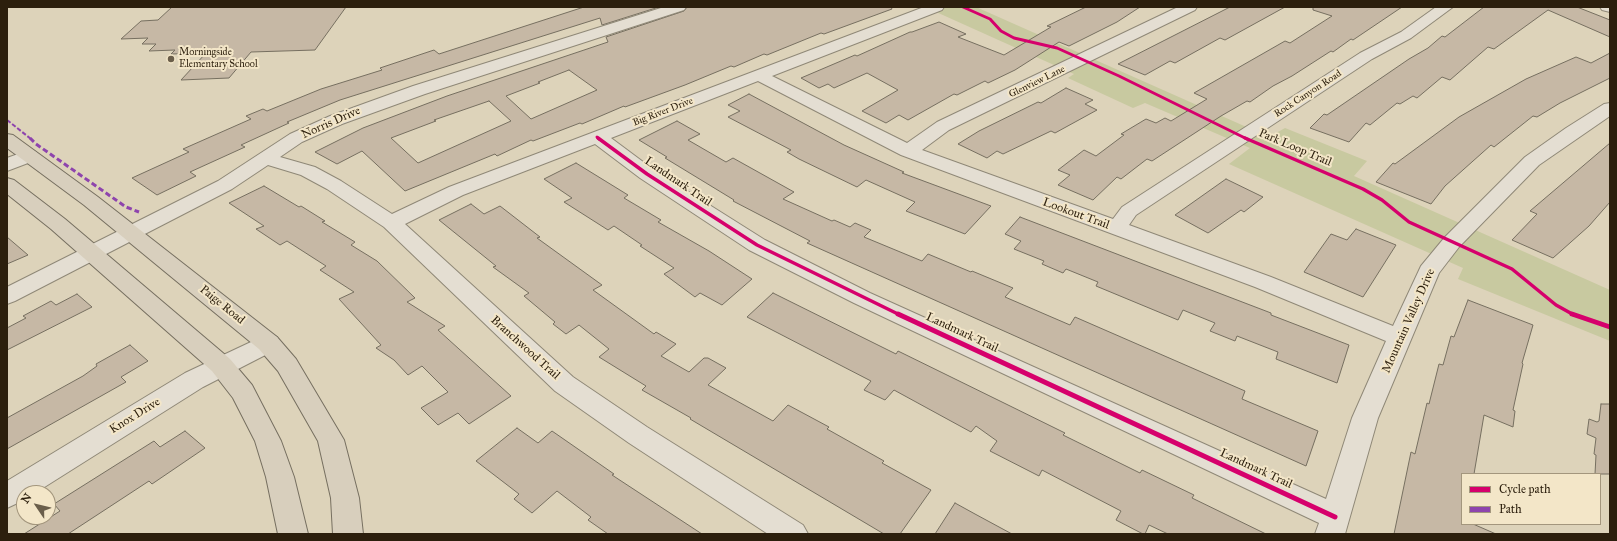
<!DOCTYPE html>
<html>
<head>
<meta charset="utf-8">
<style>
	body { margin:0 }
	#map { position:relative; width:1617px; height:541px; overflow:hidden; background:#ddd3ba; font-family:"IM FELL Great Primer",serif }
	canvas { display:block }
	.frame { position:absolute; inset:0; border:8px solid #2c1f0d; pointer-events:none }
	.legend { position:absolute; left:1461px; top:473px; width:140px; height:52px; box-sizing:border-box; background:#f3e6c8; border:1px solid #a3967d; margin:0; padding:5px 7px; list-style:none; font-size:12px; color:#2c1f0d }
	.legend li { display:flex; align-items:center; gap:8px; height:20px }
	.legend b { width:20px; border:1px solid #a3967d }
	.north { position:absolute; left:16px; top:485px; width:40px; height:40px; box-sizing:border-box; background:#f3e6c8; border:1px solid #a3967d; border-radius:50%; rotate:305deg; font-size:11px; font-weight:700; line-height:16px; text-align:center; color:#2c1f0d }
	.north::after { content:''; display:block; margin:auto; width:14px; height:18px; background:#6a5e4a; clip-path:polygon(50% 0,100% 100%,50% 72%,0 100%) }
</style>
</head>
<body>
<div id="map">
<canvas width="1617" height="541"></canvas>
<div class="frame"></div>
<ul class="legend">
<li><b style="height:5px;background:#d6006c"></b>Cycle path</li>
<li><b style="height:5px;background:#8e44ad"></b>Path</li>
</ul>
<div class="north">N</div>
</div>
<script>
const g = document.querySelector('canvas').getContext('2d');
g.lineJoin = 'round';
function fill(path, color) {
  g.fillStyle = color;
  g.fill(path, 'evenodd');
}
function poly(rows) {
  const path = new Path2D();
  for (const r of rows) {
    path.moveTo(r[0], r[1]);
    for (let i = 2; i < r.length; i += 2) path.lineTo(r[i], r[i + 1]);
  }
  return path;
}
function trace(path, color, width, dash) {
  g.strokeStyle = color;
  g.lineWidth = width;
  g.lineCap = dash ? 'butt' : 'round';
  g.setLineDash(dash || []);
  g.stroke(path);
}
function write(font, color, halo, rows, align = 'center') {
  g.font = font + ' "IM FELL Great Primer",serif';
  g.lineWidth = 4;
  g.setLineDash([]);
  g.textBaseline = 'middle';
  g.strokeStyle = halo;
  g.fillStyle = color;
  for (const [text, x, y, turn = 0] of rows) {
    g.save();
    g.translate(x, y);
    g.rotate((+turn || 0) * Math.PI / 180);
    g.textAlign = isNaN(turn) ? turn : align;
    if (halo) g.strokeText(text, 0, 0);
    g.fillText(text, 0, 0);
    g.restore();
  }
}
fill(poly([
	[925,7,976,7,1269,137,1285,128,1367,161,1354,176,1610,290,1610,341,1458,279,1463,268,1229,164,1250,148,1145,103,1133,108,1068,78,1074,74]
]), '#c8c9a0');
const building = poly([
	[172,7,346,7,315,50,251,52,229,78,181,80,206,53,171,54,175,50,149,51,156,44,142,44,148,38,121,39,141,21,158,20,172,7],
	[584,7,659,7,602,25,600,18,340,100,287,122,289,123,241,145,245,147,190,172,196,176,157,195,132,178,189,152,183,149,251,119,246,116,263,109,267,111,321,89,382,70,380,68,434,50,439,54,584,7],
	[687,7,891,7,892,9,824,34,821,33,767,55,764,54,734,67,731,66,685,85,625,107,624,106,582,124,580,123,533,141,531,140,497,156,495,154,405,191,362,151,337,164,315,152,363,128,447,96,608,42,606,37,684,11,687,7],
	[569,70,597,90,531,119,506,96,540,83,538,82,569,70],
	[489,101,511,121,418,163,391,138,436,121,434,120,489,101],
	[1086,7,1140,7,1117,22,1069,46,1059,42,1015,70,988,83,985,81,957,95,954,94,908,120,899,115,886,123,862,111,898,90,867,73,834,88,828,84,819,88,801,78,855,55,857,56,910,32,912,32,939,22,966,34,958,37,1004,55,1051,27,1047,26,1086,7],
	[1230,7,1285,7,1225,40,1220,38,1175,63,1170,61,1145,75,1118,64,1230,7],
	[1313,7,1402,7,1353,40,1351,39,1333,52,1331,51,1292,76,1273,86,1250,102,1247,101,1221,116,1152,161,1147,159,1121,179,1117,177,1093,200,1058,185,1070,175,1058,170,1084,150,1096,156,1124,135,1121,134,1146,119,1156,123,1165,118,1171,121,1207,99,1194,93,1285,41,1290,43,1332,16,1313,10,1313,7],
	[1484,7,1577,7,1610,20,1610,37,1548,10,1494,49,1488,47,1450,80,1442,77,1417,98,1413,96,1400,104,1397,103,1370,125,1366,123,1349,142,1310,128,1324,114,1327,115,1409,59,1428,48,1442,36,1445,37,1484,7],
	[1610,53,1610,78,1560,103,1537,117,1533,116,1494,147,1491,145,1445,186,1431,204,1376,182,1393,163,1395,164,1459,117,1526,79,1576,57,1591,63,1610,53],
	[1066,88,1093,100,1085,104,1097,110,1055,133,1051,131,1003,154,997,151,987,158,958,144,979,131,1038,102,1041,103,1066,88],
	[749,94,844,145,904,172,902,173,991,206,965,234,906,211,915,202,866,180,857,187,799,159,787,152,791,150,728,117,740,111,728,105,749,94],
	[677,121,700,134,688,140,726,162,733,158,794,192,783,199,832,221,834,220,850,227,855,223,871,230,864,237,922,261,928,254,971,272,972,271,1013,288,1005,297,1070,325,1075,317,1245,391,1242,399,1318,431,1306,466,807,243,810,241,733,201,734,200,665,158,667,157,639,140,677,121],
	[1610,143,1610,202,1589,226,1553,258,1512,240,1537,214,1530,211,1610,143],
	[576,163,628,195,624,198,661,220,658,222,709,251,752,279,722,305,700,293,695,297,664,274,674,268,640,246,642,245,614,226,608,230,564,202,572,198,544,179,576,163],
	[1226,179,1263,197,1244,212,1241,210,1208,233,1175,215,1226,179],
	[264,186,299,207,301,206,325,221,322,222,355,242,351,245,377,261,415,298,407,302,445,326,438,330,511,396,469,424,458,413,438,425,421,408,448,392,422,366,408,375,394,360,376,348,381,345,339,299,354,292,320,270,326,266,287,241,280,245,256,229,264,226,229,203,264,186],
	[471,204,484,214,500,206,540,237,537,238,602,285,593,290,654,334,656,332,676,344,661,356,689,372,704,358,708,358,726,368,708,385,773,421,788,405,829,427,827,429,884,461,882,463,931,490,900,534,884,534,690,419,691,418,642,390,646,386,599,357,609,349,579,325,566,334,553,324,555,322,524,296,529,293,493,267,496,266,439,220,471,204],
	[1020,217,1271,313,1271,315,1349,345,1337,383,1276,359,1278,352,1237,336,1235,341,1210,331,1215,323,1183,310,1178,320,1096,286,1098,282,1066,269,1063,273,1042,264,1044,261,1014,249,1021,241,1005,234,1020,217],
	[1356,229,1396,245,1363,297,1304,272,1331,234,1347,240,1356,229],
	[7,237,28,255,7,264,7,237],
	[773,293,896,354,898,351,1004,403,1065,433,1063,435,1140,473,1142,470,1194,495,1192,498,1266,534,1168,534,1149,525,1145,534,1143,534,1116,520,1121,511,1042,470,1039,476,990,451,997,441,976,426,971,432,894,390,885,400,864,390,871,381,747,317,773,293],
	[77,294,92,307,7,350,7,328,26,318,23,316,51,301,56,305,77,294],
	[1468,300,1533,325,1522,363,1523,364,1513,410,1515,411,1513,427,1484,415,1474,474,1462,474,1462,524,1473,524,1496,534,1394,534,1411,452,1415,454,1427,403,1429,404,1439,364,1443,365,1451,336,1454,337,1468,300],
	[130,345,148,361,121,377,126,382,7,449,7,418,83,376,97,366,96,364,130,345],
	[1601,404,1610,404,1610,474,1595,474,1596,455,1594,454,1596,438,1587,434,1589,419,1597,422,1599,421,1601,404],
	[517,428,538,443,552,431,614,474,612,475,702,534,608,534,588,520,591,517,557,491,532,513,514,499,519,494,476,461,517,428],
	[185,431,205,448,152,484,149,481,68,534,24,534,60,511,54,504,154,441,160,447,185,431],
	[955,503,975,514,1012,534,935,534,955,503]
]);
fill(building, '#c6b8a5');
trace(building, '#766f60', 1);
const minor = poly([
	[664,7,686,7,684,10,425,94,342,124,302,142,280,157,315,167,341,181,392,214,449,187,924,7,944,7,942,10,772,76,907,143,937,122,1178,7,1197,7,1195,10,949,130,922,150,1113,219,1122,207,1360,53,1401,32,1436,7,1453,7,1411,38,1372,59,1136,215,1129,225,1271,277,1393,326,1421,266,1445,237,1525,157,1566,128,1604,104,1610,103,1610,116,1539,165,1459,247,1439,273,1378,418,1345,534,1315,534,1319,523,854,303,749,250,640,178,595,144,463,195,405,224,573,377,647,427,803,525,808,534,768,534,629,443,555,391,384,227,327,189,301,175,268,165,232,189,15,301,7,304,7,287,218,181,290,134,330,116,413,86,664,7],
	[758,81,901,155,1255,287,1386,341,1352,418,1326,499,870,293,765,240,654,170,611,138,758,81],
	[1600,7,1610,7,1610,12,1602,10,1600,7],
	[29,150,36,152,38,156,36,160,7,171,7,158,29,150],
	[268,334,277,337,280,343,277,349,203,387,35,493,24,493,24,500,7,508,7,481,185,373,268,334]
]);
const major = poly([
	[7,134,13,135,98,197,277,337,296,359,344,440,359,498,363,534,333,534,331,498,318,441,278,371,259,349,84,205,7,148,7,134],
	[7,178,14,180,65,219,230,359,252,385,281,441,294,477,308,534,278,534,266,477,255,441,233,398,212,371,51,229,7,194,7,178]
]);
trace(minor, '#8f8877', 2);
trace(major, '#766f60', 2);
fill(minor, '#e4ded2');
fill(major, '#d8cfbd');
trace(poly([
	[7,120,31,139]
]), '#8e44ad', 2, [4.5, 2]);
trace(poly([
	[30,138,36,144,126,207,139,212]
]), '#8e44ad', 3, [5.5, 3]);
trace(poly([
	[963,7,990,19,1001,31,1014,38,1057,48,1119,76,1247,139],
	[597,137,599,139]
]), '#d6006c', 3);
trace(poly([
	[598,138,647,174,757,245,900,315],
	[1245,138,1363,189,1382,200,1409,222,1512,269,1556,305,1574,315]
]), '#d6006c', 3.5);
trace(poly([
	[898,314,1335,517],
	[1572,314,1610,327]
]), '#d6006c', 5);
for (const [x, y, r, color] of [
	[171,59,4,"#6a5e4a"]
]) {
  const dot = new Path2D();
  dot.arc(x, y, r, 0, 2 * Math.PI);
  g.fillStyle = color;
  g.fill(dot);
  trace(dot, '#f3e6c8', 1.5);
}
write('10px', '#2c1f0d', '#f3e6c8', [
	["Morningside",179,53],
	["Elementary School",179,65]
], 'left');
write('10px', '#2c1f0d', '#f3e6c8', [
	["Glenview Lane",1037,82,-26],
	["Rock Canyon Road",1308,94,-33],
	["Big River Drive",663,112,-21]
]);
write('12px', '#2c1f0d', '#f3e6c8', [
	["Norris Drive",331,123,-24],
	["Park Loop Trail",1295,148,23],
	["Landmark Trail",678,182,34],
	["Lookout Trail",1076,214,20],
	["Paige Road",222,305,39],
	["Mountain Valley Drive",1409,321,-66],
	["Landmark Trail",962,333,25],
	["Branchwood Trail",525,348,42],
	["Knox Drive",135,416,-32],
	["Landmark Trail",1256,469,25]
]);
</script>
</body>
</html>
